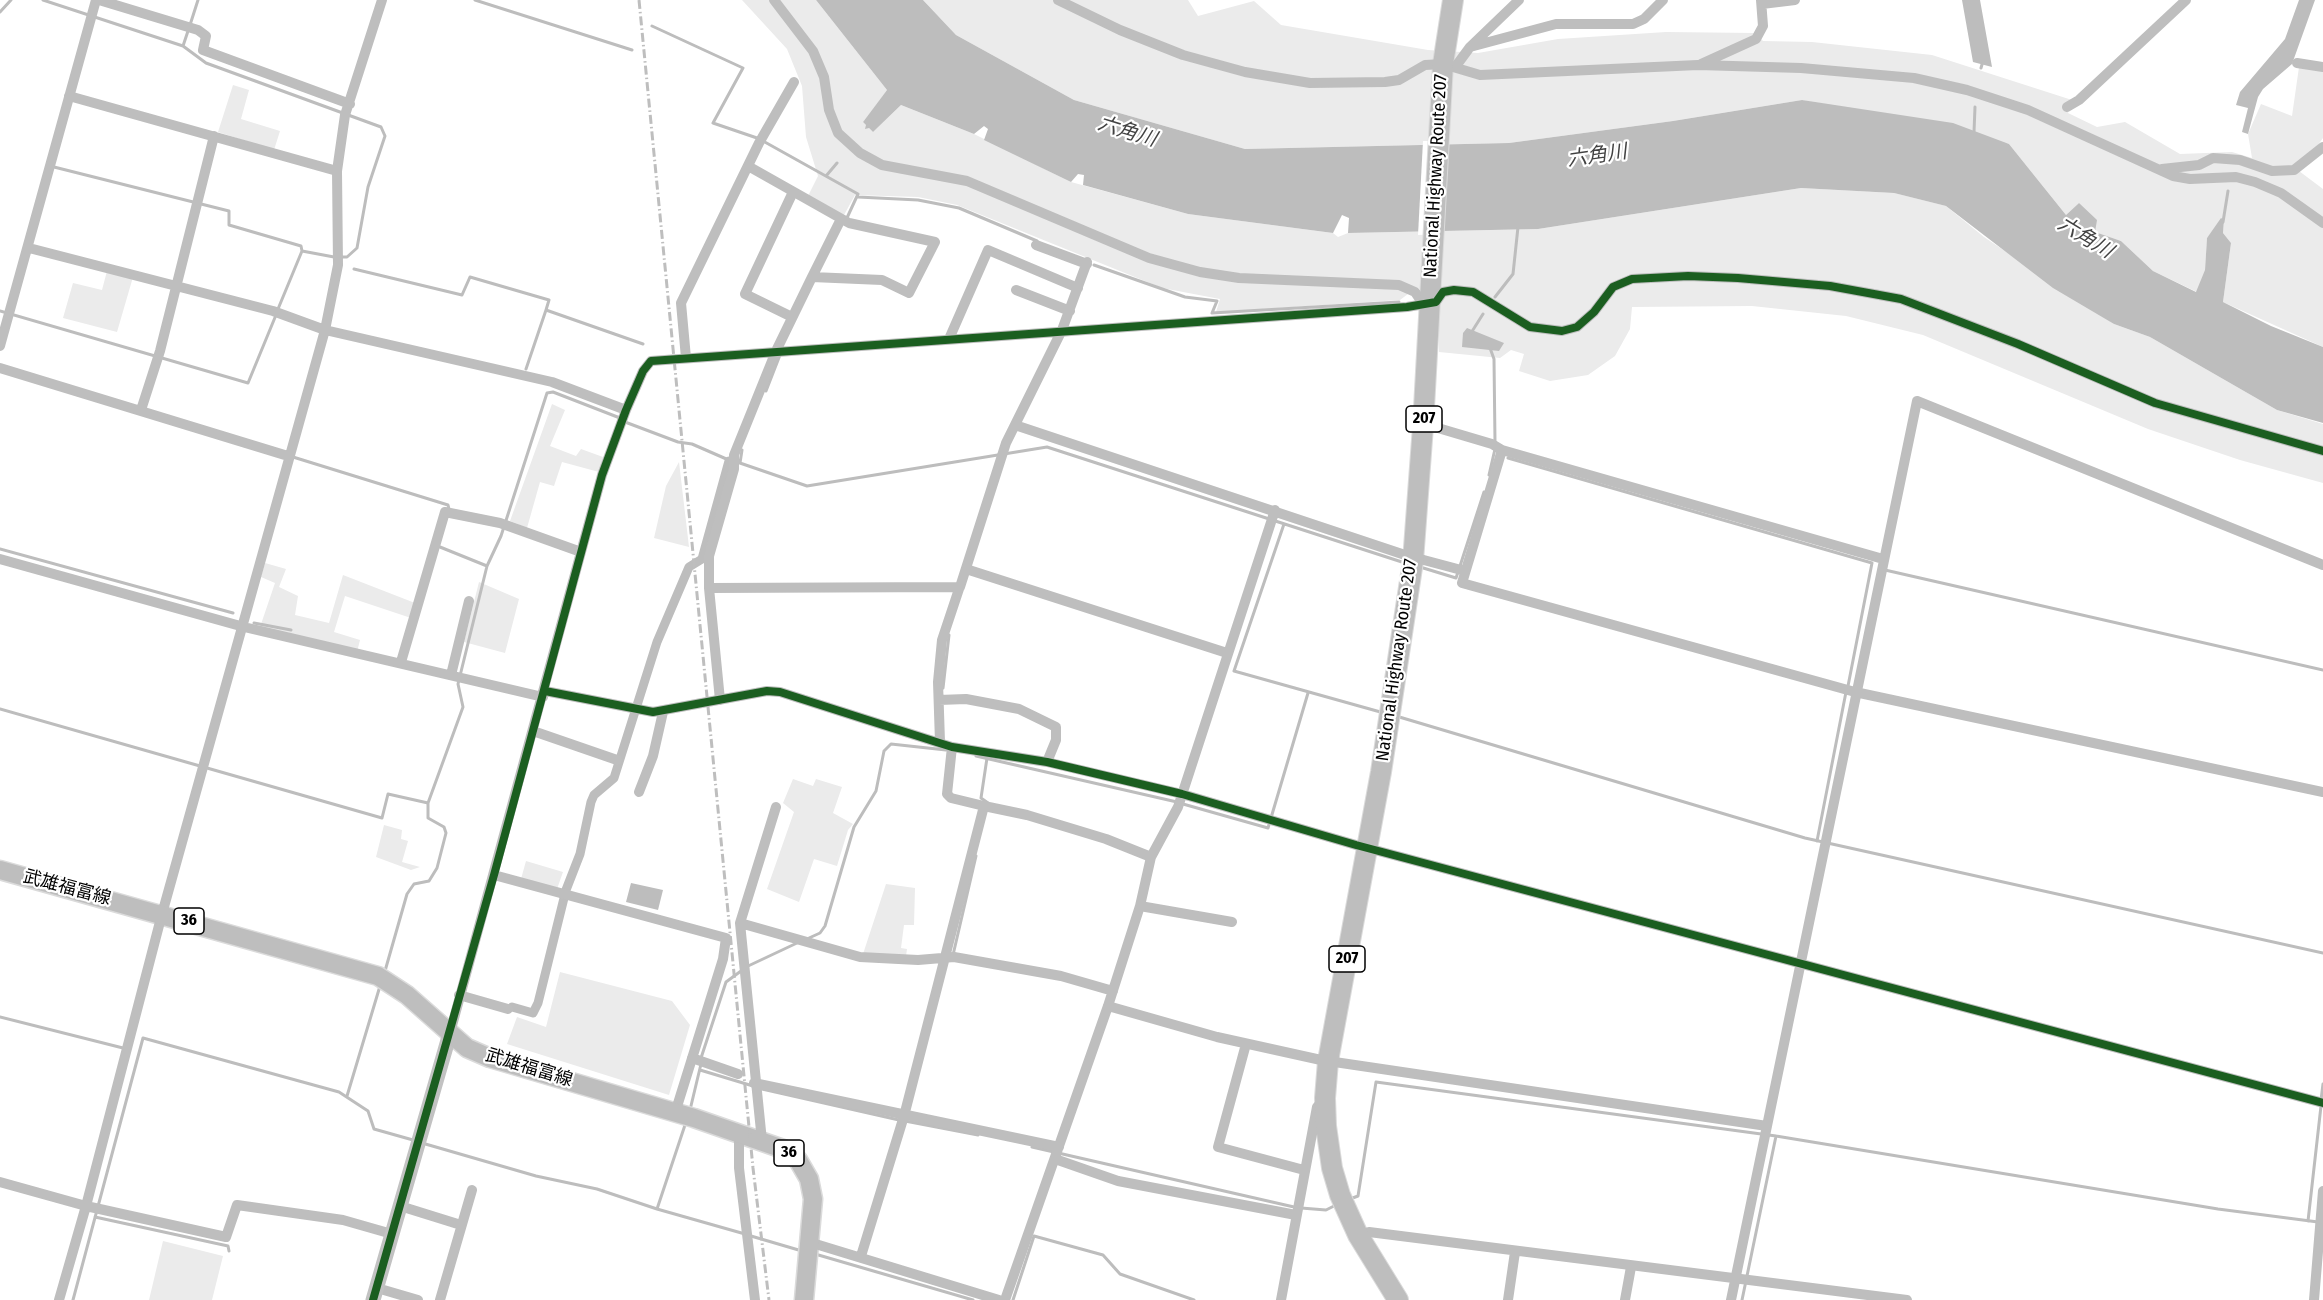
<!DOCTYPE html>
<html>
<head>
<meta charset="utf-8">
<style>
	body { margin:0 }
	canvas { display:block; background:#fff }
</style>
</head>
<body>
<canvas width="2323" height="1300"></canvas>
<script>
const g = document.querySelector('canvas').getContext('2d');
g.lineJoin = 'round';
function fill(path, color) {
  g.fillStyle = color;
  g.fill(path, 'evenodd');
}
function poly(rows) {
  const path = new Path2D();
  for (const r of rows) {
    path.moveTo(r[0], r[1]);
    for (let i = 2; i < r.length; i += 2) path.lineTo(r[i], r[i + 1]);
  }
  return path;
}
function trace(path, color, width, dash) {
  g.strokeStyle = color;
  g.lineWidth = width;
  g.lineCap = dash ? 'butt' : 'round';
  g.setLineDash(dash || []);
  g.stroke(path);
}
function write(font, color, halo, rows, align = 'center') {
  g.font = font + ' "Fira Sans Condensed","Noto Sans JP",sans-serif';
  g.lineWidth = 4.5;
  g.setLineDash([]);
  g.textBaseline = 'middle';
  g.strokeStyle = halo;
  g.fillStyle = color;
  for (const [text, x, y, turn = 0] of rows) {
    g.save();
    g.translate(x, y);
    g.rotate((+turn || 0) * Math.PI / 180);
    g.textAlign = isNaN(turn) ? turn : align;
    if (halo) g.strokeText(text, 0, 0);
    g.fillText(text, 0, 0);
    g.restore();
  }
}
fill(poly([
	[742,0,816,0,887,90,863,122,873,132,901,105,974,134,1071,182,1188,214,1333,233,1338,237,1348,233,1538,229,1801,188,1894,193,1946,206,1984,237,2114,324,2150,337,2277,410,2323,424,2323,483,2240,460,2148,429,1923,335,1846,316,1752,306,1632,307,1630,329,1615,356,1588,375,1550,381,1519,371,1524,354,1511,350,1500,358,1439,352,1439,293,1416,288,1400,300,1216,312,1220,299,1162,288,957,205,918,197,855,195,844,215,808,196,818,176,806,137,802,86,787,49],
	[923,0,1188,0,1198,16,1254,1,1281,25,1428,50,1478,53,1558,39,1666,32,1755,33,1763,41,1812,42,1932,55,2072,100,2068,113,2097,127,2125,122,2180,154,2232,152,2252,158,2248,134,2261,104,2292,116,2299,67,2323,71,2323,138,2299,171,2323,189,2323,347,2223,302,2231,243,2223,233,2224,220,2207,238,2205,271,2197,292,2153,271,2121,241,2094,232,2079,203,2066,215,2009,144,1802,100,1673,121,1509,143,1245,149,1074,100,956,35],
	[233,85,249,90,241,119,280,131,274,150,218,132],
	[107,271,133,277,117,332,63,318,73,283,102,290],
	[552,404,565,410,550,446,576,456,581,449,603,457,599,472,562,462,554,486,540,482,527,528,510,521],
	[679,462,689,547,654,538,666,486],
	[265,563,286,569,279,587,298,596,295,615,329,623,343,575,415,603,411,618,345,596,334,632,360,640,356,656,258,633,275,583,261,577],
	[479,582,519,599,505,653,464,642],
	[793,779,813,786,816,779,842,787,833,813,853,824,848,830,837,866,814,859,799,902,767,889,794,812,783,803],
	[384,825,402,830,401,839,408,841,402,862,420,867,411,870,376,857],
	[526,861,563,872,557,889,521,879],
	[886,884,915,888,914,925,904,925,901,948,907,949,906,956,863,954],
	[560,972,672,1001,690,1025,669,1095,507,1044,517,1017,546,1027],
	[163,1241,223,1256,212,1300,149,1300]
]), '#ebebeb');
fill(poly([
	[816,0,923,0,956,35,1074,100,1245,149,1509,143,1673,121,1802,100,1953,123,2009,144,2066,215,2079,203,2097,220,2095,232,2121,241,2153,271,2196,292,2205,270,2207,238,2221,218,2224,220,2223,233,2231,243,2223,302,2271,326,2323,347,2323,423,2277,410,2150,337,2114,324,2053,288,1946,206,1894,193,1801,188,1538,229,1348,233,1349,218,1342,215,1333,233,1188,214,1083,185,1084,175,1078,174,1071,182,984,140,988,129,984,126,974,134,901,105,873,132,869,128,865,129,866,125,863,122,887,90],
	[1962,0,1980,0,1992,67,1973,62],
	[2299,0,2315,0,2292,64,2263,89,2258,97,2248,134,2242,132,2248,108,2236,105,2240,92,2285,39],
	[1467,328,1504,343,1499,351,1462,347,1463,333],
	[631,883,663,890,658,910,626,902]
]), '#bdbdbd');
fill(poly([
	[1423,141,1445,141,1439,234,1418,235]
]), '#fff');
trace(poly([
	[43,0,183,46,206,63,381,127,385,136,368,187,357,248,347,257,341,257],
	[475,0,632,50],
	[0,12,11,0],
	[190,25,198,0],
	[652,26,743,68,713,123,757,138],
	[183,46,188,31],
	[1981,68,1983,61],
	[1974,132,1975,107],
	[763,141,858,194,846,220],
	[54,167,229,211,229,225,301,246,302,251],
	[826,176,837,163],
	[858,197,918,200,959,208,1037,241],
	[2223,222,2228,191],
	[1094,265,1185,297,1217,301,1212,313,1399,302],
	[354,269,462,295,470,277,549,300,546,310,643,344],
	[1495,297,1513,274,1518,227],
	[278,309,302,251,334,257],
	[0,311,248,383,276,315],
	[1471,333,1483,314],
	[1490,348,1494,359,1495,442],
	[526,369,546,310],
	[766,391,780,355],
	[625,422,678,442,692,444,731,461],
	[293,457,448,505,449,509],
	[1508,458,1872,563,1848,686],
	[737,462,807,486,1047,447,1405,563],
	[740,463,742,450],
	[1489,475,1495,449],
	[1284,524,1234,671,1384,713],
	[440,547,487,566],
	[0,549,233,613],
	[1460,566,1484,492],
	[1420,567,1456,578,1458,572],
	[1885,570,2323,670],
	[254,623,291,630],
	[943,688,949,635],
	[0,709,200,766],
	[1396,716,1805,838,2323,953],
	[976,756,1177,802],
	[987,758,981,798,988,803],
	[207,768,382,818,388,794,428,803],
	[1183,804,1268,828,1308,693],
	[1817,841,1846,692],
	[809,938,820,933,825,926,854,827,876,791,884,751,891,744,946,750],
	[953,955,976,856],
	[746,967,797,943],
	[385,971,407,894,414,884,429,881,437,868,446,833,444,827,428,818,428,803,463,707,458,684,487,566,501,536,547,393,553,392,620,418],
	[0,1017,123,1048],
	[701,1058,726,982,741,971],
	[700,1070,753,1086],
	[762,1089,899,1120],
	[347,1096,380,986],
	[2321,1100,2323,1084],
	[690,1110,701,1064],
	[905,1121,978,1135],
	[422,1143,536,1176,597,1189,657,1209,686,1122],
	[1032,1147,1294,1207],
	[1350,1199,1358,1196,1376,1082,1776,1136,2218,1209,2318,1222],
	[1301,1208,1326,1210,1338,1204],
	[657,1209,745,1234],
	[95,1217,228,1246,229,1251],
	[2308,1221,2321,1106],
	[751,1236,802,1251],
	[815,1254,973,1300],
	[73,1300,143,1038,339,1092,368,1111,374,1129,413,1140],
	[1013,1300,1034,1236,1103,1255,1120,1274,1194,1300],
	[1742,1300,1776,1136]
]), '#bdbdbd', 3);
trace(poly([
	[512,1007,533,1013,538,1003,566,890,580,854,591,802,594,795,614,778,657,642,689,567,702,559,729,461]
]), '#bdbdbd', 9);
const primary = poly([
	[0,870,378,976,407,995,467,1048,490,1058,694,1118,783,1149,798,1160,809,1179,813,1199,804,1300]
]);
const highway = poly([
	[1398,1300,1358,1235,1340,1195,1332,1168,1326,1126,1325,1098,1328,1061,1381,772,1413,561,1423,426,1443,64,1453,0]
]);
trace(primary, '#dbdbdb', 21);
trace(highway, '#dbdbdb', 22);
trace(poly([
	[99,0,198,30,206,36,203,50,350,104],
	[774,0,813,51,824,77,829,110,838,133,860,153,882,165,967,181,1149,258,1200,272,1239,278,1399,285,1415,292,1421,301,1429,303],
	[1058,0,1120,30,1183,55,1245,72,1310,83,1385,82,1399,80,1425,65,1443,64,1480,75,1698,65,1801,68,1914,78,1967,90,2028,110,2173,176,2190,179,2236,177,2255,182,2281,193,2323,223],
	[1762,4,1795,0],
	[1470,47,1556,24,1633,24,1644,19,1663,0],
	[2297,63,2323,67],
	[1701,64,1756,39,1763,26,1761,0],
	[1456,66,1470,47,1519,0],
	[69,96,337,171],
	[2067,107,2079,100,2186,0],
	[2162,169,2199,165,2213,158,2240,160,2272,171,2294,170,2323,147],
	[1036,245,1087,264],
	[29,248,273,311,325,330,552,382,626,410],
	[812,277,841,219],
	[1016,290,1070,311],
	[792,317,745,294,793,192],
	[949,339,988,250,1078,288],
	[0,346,96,0],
	[686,358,681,303,759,143,794,82],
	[0,368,288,456],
	[141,410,160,351,214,136],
	[1015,425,1405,555,1465,571],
	[1423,426,1438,428,1492,444,1502,450,1883,559],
	[1502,450,1462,583,1855,692,2323,792],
	[0,559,244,627,543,697],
	[966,569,1227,653],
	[709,588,960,587,1006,443,1062,330,1087,262],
	[401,662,445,512,500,523,581,552],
	[451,675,469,601],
	[545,691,653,712,767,691,780,692,952,747,1047,762,1182,794,1356,845,2323,1103],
	[720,700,709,588,709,556,734,469,734,455,776,351,812,277,882,280,909,293,935,242,849,223,748,166],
	[939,700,966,699,1019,709,1056,727,1056,740,1047,762],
	[533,731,617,760],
	[940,742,938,682,942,640,959,589],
	[952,747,947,794,951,798,984,806],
	[639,792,653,756,663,712],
	[494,875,726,938,723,959,675,1113],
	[1140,906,1232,922],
	[740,923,860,957,918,960,954,957,1061,976,1113,991],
	[459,995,508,1009],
	[1108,1006,1217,1037,1321,1060,1767,1126],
	[450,1033,602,475,626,410,643,371,651,361,1407,307,1436,302,1443,292,1454,290,1473,292,1530,327,1562,331,1577,327,1594,312,1613,287,1632,279,1688,276,1738,278,1830,286,1901,299,2018,344,2155,403,2323,451],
	[1246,1044,1218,1147,1304,1170],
	[692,1058,738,1074],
	[754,1083,1059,1147],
	[739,1133,739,1168,755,1300],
	[762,1141,740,923,776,807],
	[1055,1159,1118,1181,1296,1215],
	[0,1182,86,1206,226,1237,237,1205,343,1220,392,1234],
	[400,1206,461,1225],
	[1358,1235,1369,1232,1907,1300],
	[809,1242,999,1300],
	[861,1256,904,1116,984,806,1027,815,1106,839,1151,857],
	[377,1288,418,1300],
	[59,1300,86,1206,162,914,325,330,338,265,337,171,345,115,382,0],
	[440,1300,472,1190],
	[1005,1300,1108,1006,1140,906,1151,857,1178,807,1275,510],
	[1281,1300,1317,1107,1322,1102],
	[1508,1300,1515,1252],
	[1625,1300,1631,1267],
	[1731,1300,1917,401,2323,565],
	[2314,1300,2323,1191]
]), '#bebebe', 10);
trace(poly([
	[373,1300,450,1033]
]), '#c2c2c2', 15);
trace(primary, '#bebebe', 18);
trace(highway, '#bebebe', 20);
trace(poly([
	[639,0,753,1168,769,1300]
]), '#bebebe', 3, [9, 3, 1.5, 3]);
trace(poly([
	[545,691,653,712,767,691,780,692,952,747,1047,762,1182,794,1356,845,2323,1103],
	[373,1300,494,875,602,475,626,410,643,371,651,361,1407,307,1436,302,1443,292,1454,290,1473,292,1530,327,1562,331,1577,327,1594,312,1613,287,1632,279,1688,276,1738,278,1830,286,1901,299,2018,344,2155,403,2323,451]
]), '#1b5e20', 8);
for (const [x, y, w] of [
	[1424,419,36],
	[189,921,30],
	[1347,959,36],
	[789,1153,30]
]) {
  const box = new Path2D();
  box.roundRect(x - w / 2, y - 13, w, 26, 4.5);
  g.fillStyle = '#fff';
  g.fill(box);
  trace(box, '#000', 1.5);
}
write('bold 16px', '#000', null, [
	["207",1424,419],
	["36",189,921],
	["207",1347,959],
	["36",789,1153]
]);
write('18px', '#000', '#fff', [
	["National Highway Route 207",1436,176,-87],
	["National Highway Route 207",1397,660,-82],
	["武雄福富線",67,888,15],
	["武雄福富線",529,1068,17]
]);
write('italic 20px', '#424242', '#fff', [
	["六角川",1127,132,17],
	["六角川",1597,156,-8],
	["六角川",2085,238,31]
]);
</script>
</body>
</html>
